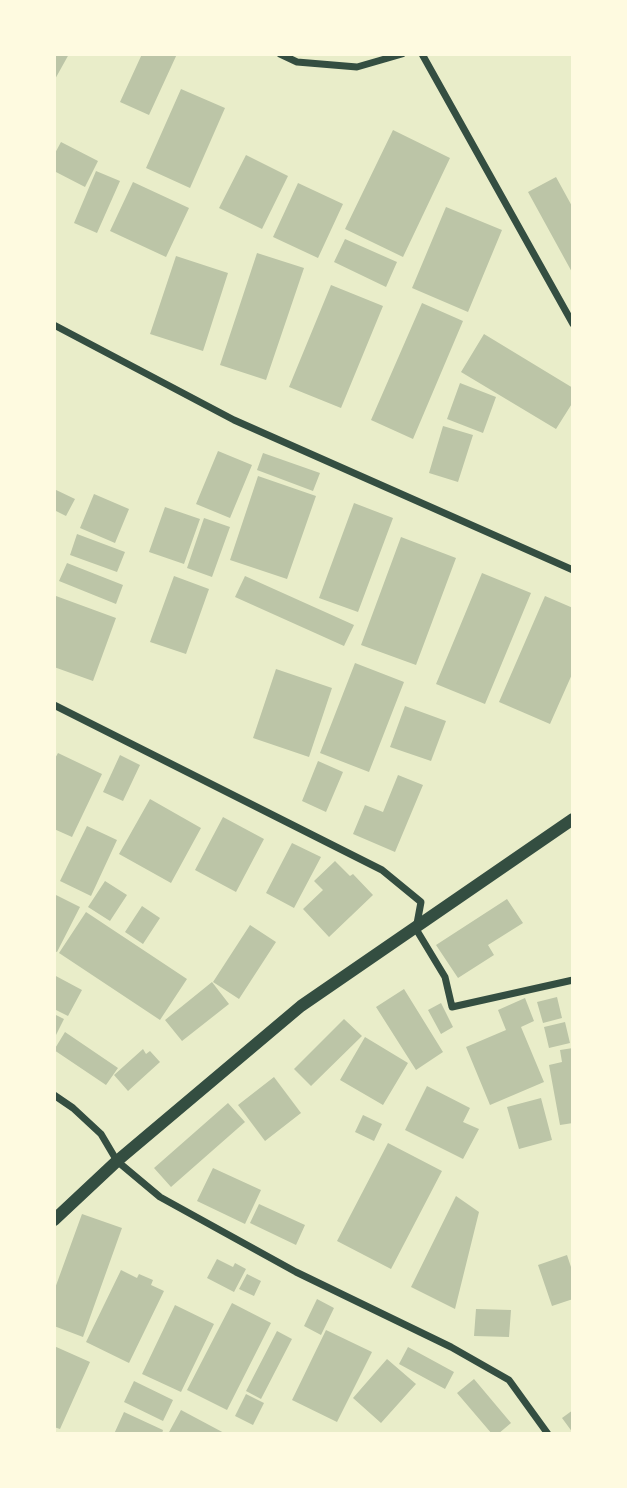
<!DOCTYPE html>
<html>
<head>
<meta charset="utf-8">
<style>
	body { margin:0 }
	#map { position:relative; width:627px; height:1488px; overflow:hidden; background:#e9edc9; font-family:Jost,sans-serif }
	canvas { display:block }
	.frame { position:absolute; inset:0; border:56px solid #fefae0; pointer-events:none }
</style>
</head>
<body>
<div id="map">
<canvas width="627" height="1488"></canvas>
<div class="frame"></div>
</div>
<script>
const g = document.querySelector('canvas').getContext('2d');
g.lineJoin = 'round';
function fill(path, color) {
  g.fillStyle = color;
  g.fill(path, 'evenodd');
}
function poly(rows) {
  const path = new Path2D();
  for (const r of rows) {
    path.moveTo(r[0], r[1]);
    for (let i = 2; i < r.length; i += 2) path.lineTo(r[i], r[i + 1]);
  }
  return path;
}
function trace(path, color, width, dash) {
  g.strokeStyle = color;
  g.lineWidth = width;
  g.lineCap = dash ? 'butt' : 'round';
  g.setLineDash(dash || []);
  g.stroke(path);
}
fill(poly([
	[54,54,69,54,54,81],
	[142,54,177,54,149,115,120,102],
	[181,89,225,108,190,188,146,168],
	[393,130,450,158,403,257,345,229],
	[61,142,98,161,85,187,54,171,54,155],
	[246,155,288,176,262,229,219,208],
	[96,171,120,181,97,233,74,223],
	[556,177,573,208,573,274,528,192],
	[133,182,189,208,166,257,110,231],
	[298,183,343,204,318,258,273,237],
	[446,207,502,230,468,312,412,288],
	[345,239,397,262,386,287,334,262],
	[257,253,304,268,266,380,220,365],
	[176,256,228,273,203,351,150,334],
	[331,285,383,306,341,408,289,387],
	[422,303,463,321,413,439,371,420],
	[484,334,573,388,573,402,556,429,461,372],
	[460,383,496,397,483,433,447,419],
	[443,426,473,435,458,482,429,473],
	[218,451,252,465,230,518,196,504],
	[263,453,320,473,313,491,257,470],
	[258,476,316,496,287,579,230,560],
	[54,489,75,499,66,516,54,510],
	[94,494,129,509,115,543,80,528],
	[354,503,393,518,358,612,319,598],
	[165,507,200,519,184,564,149,552],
	[204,518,230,527,212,577,187,568],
	[77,534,125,552,117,572,70,555],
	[401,537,456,558,416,665,361,645],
	[67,563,123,585,116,604,59,581],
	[482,573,531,593,485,704,436,684],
	[174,576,209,589,186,654,150,642],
	[245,576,354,625,344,646,235,597],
	[56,596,116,618,93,681,54,667,54,602],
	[545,596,573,608,573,672,550,724,499,702],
	[355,663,404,682,369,772,320,753],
	[276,669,332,688,309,757,253,738],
	[405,706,446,721,431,761,390,747],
	[58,753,102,774,72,837,54,829,54,760],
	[120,755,140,765,123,801,103,792],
	[318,761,343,772,326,812,302,801],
	[398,775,423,785,395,852,353,834,365,805,383,812],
	[150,799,201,828,171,883,119,854],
	[223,817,264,839,236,892,195,870],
	[87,826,117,840,91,896,60,881],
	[292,843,321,857,294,908,266,893],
	[335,861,350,876,353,874,373,895,329,937,303,909,323,890,314,881],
	[105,881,127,895,110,921,88,907],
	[54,894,80,907,57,952,54,951],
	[507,899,523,923,488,945,494,955,458,978,436,945],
	[142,906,160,918,143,944,125,932],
	[86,912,187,979,160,1020,59,953],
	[250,925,276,942,239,999,213,982],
	[54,975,82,990,68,1016,54,1009],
	[212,982,229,1004,182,1041,165,1020],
	[404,989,443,1052,416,1070,376,1007],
	[557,997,562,1018,543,1023,537,1002],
	[525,998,534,1021,521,1027,544,1082,490,1105,466,1047,506,1030,498,1010],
	[441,1003,453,1027,441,1034,428,1010],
	[54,1014,64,1019,54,1039],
	[344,1019,362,1036,311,1086,294,1069],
	[565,1022,570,1043,549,1048,544,1027],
	[65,1032,118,1068,106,1085,54,1050],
	[365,1037,408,1063,383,1105,340,1080],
	[573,1048,573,1123,560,1125,549,1065,562,1062,560,1050],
	[143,1049,146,1054,150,1051,160,1062,128,1091,114,1075],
	[274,1077,301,1113,265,1141,238,1105],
	[427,1086,470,1108,463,1122,479,1129,463,1159,405,1130],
	[541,1098,552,1140,519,1149,507,1107],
	[228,1103,245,1122,171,1187,154,1168],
	[363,1115,382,1124,374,1141,355,1132],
	[388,1143,442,1171,391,1269,337,1241],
	[213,1168,261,1190,245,1224,197,1201],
	[456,1196,479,1212,455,1309,411,1287],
	[259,1204,305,1225,296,1245,250,1223],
	[82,1214,122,1228,83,1337,54,1326,54,1291],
	[567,1255,573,1273,573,1299,552,1306,538,1265],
	[217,1259,233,1267,235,1263,246,1269,234,1292,207,1278],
	[121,1270,137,1278,139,1274,153,1280,151,1285,164,1291,129,1363,86,1342],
	[247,1274,261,1281,254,1296,239,1289],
	[317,1299,334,1308,321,1335,304,1326],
	[232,1303,271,1323,227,1410,187,1390],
	[175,1305,214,1324,181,1392,142,1374],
	[476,1309,511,1310,509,1337,474,1336],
	[326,1330,372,1352,337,1422,292,1400],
	[277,1331,292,1339,261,1399,246,1391],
	[54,1346,90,1362,60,1429,54,1427],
	[408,1347,454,1372,445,1389,399,1364],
	[387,1359,416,1384,381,1423,353,1398],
	[474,1379,511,1423,498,1434,492,1434,457,1393],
	[134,1381,173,1400,163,1421,124,1402],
	[246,1394,264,1403,253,1425,235,1416],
	[181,1410,226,1434,168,1434],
	[573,1410,573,1433,562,1418],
	[124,1412,163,1430,162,1434,114,1434]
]), '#bcc5a7');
trace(poly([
	[280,54,297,62,357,67,402,54],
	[422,54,573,324],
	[54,325,234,420,573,570],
	[54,705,382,870,421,902,416,929,445,977,452,1007,573,980],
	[54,1095,73,1108,101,1134,117,1161,160,1197,296,1272,451,1347,509,1380,548,1434]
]), '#344e41', 7);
trace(poly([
	[54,1220,117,1161,301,1006,573,819]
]), '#344e41', 12);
</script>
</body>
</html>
